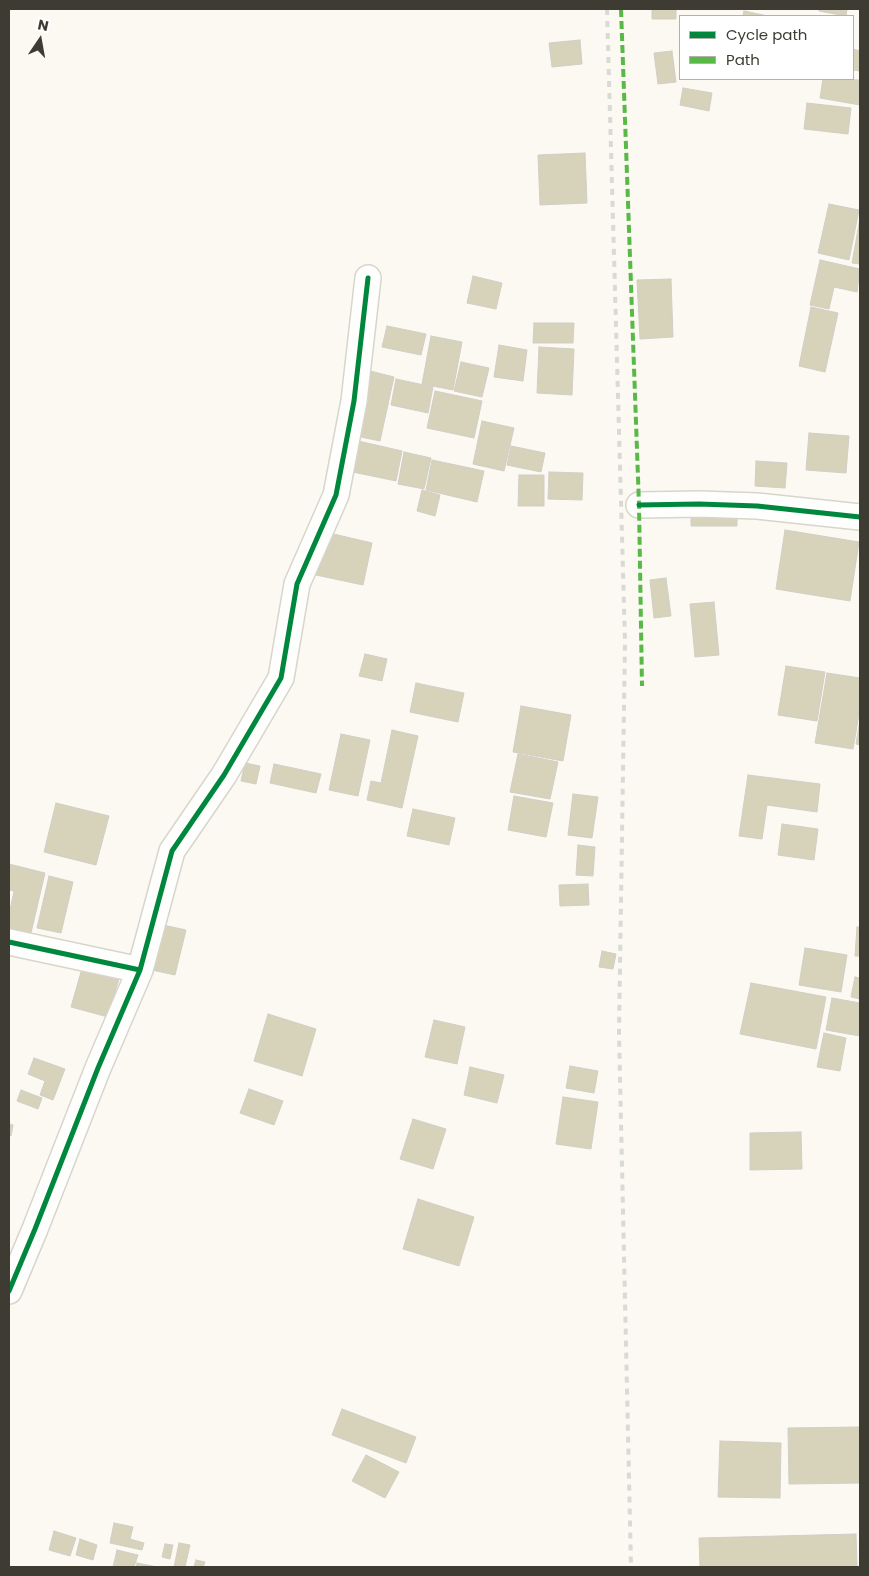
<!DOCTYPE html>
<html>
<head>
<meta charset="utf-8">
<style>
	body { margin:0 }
	#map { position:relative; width:869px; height:1576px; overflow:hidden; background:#fbf9f1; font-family:Poppins,sans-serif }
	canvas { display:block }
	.frame { position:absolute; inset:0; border:10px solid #3e3c32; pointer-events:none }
	.legend { position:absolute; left:679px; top:15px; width:175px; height:65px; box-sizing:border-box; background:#fff; border:1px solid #b2b1ad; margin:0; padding:6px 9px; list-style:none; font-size:15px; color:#3e3c32 }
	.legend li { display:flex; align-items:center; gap:10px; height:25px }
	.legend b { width:25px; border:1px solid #b2b1ad }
	.north { position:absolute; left:15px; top:15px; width:50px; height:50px; -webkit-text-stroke:4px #fff; paint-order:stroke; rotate:12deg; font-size:14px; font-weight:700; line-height:20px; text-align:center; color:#3e3c32 }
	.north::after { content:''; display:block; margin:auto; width:18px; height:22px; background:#3e3c32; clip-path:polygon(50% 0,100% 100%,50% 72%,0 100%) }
</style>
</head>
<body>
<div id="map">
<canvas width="869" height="1576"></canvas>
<div class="frame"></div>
<ul class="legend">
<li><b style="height:6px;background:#00873e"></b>Cycle path</li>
<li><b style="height:6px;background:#58b947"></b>Path</li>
</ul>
<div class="north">N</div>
</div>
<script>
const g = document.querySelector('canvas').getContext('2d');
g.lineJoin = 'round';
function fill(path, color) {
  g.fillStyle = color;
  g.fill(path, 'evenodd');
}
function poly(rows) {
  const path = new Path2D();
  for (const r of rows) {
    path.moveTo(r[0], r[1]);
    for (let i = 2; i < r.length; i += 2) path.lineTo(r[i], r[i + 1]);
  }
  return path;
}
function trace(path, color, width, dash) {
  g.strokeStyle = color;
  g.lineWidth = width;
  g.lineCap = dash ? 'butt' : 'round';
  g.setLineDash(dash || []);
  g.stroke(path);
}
const building = poly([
	[652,9,676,9,676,19,652,19,652,9],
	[819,9,847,9,846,16,819,11,819,9],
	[744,11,768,16,743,16,744,11],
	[580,40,582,64,552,67,549,43,580,40],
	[853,49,860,51,860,71,853,70,853,49],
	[672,51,676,82,658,84,654,53,672,51],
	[823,79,860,80,860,105,820,98,823,79],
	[683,88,712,93,709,111,680,105,683,88],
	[807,103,851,108,848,134,804,129,807,103],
	[585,153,587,203,540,205,538,155,585,153],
	[829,204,859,210,849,260,818,253,829,204],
	[860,218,860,264,852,263,860,218],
	[820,260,860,269,857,292,834,287,829,309,810,305,820,260],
	[473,276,502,283,496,309,467,303,473,276],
	[671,279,673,337,640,339,637,280,671,279],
	[811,307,838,313,825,372,799,366,811,307],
	[534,323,574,323,573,343,533,343,534,323],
	[387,326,426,334,421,355,382,347,387,326],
	[431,336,462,342,453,390,422,384,431,336],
	[499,345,527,350,523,381,494,377,499,345],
	[539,347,574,349,572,395,537,393,539,347],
	[461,362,489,368,482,397,454,391,461,362],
	[370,371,394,377,380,441,356,436,370,371],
	[396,379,433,387,428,413,391,405,396,379],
	[435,391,482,401,474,438,427,428,435,391],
	[482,421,514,428,504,471,473,464,482,421],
	[809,433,849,436,846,473,806,470,809,433],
	[354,440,402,451,396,481,348,471,354,440],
	[511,446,545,453,541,472,507,465,511,446],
	[404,452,431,458,424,489,398,484,404,452],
	[432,460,484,471,477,502,426,490,432,460],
	[756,461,787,463,785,488,755,486,756,461],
	[549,472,583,473,582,500,548,499,549,472],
	[519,475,544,475,544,506,518,506,519,475],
	[422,490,440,495,435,516,417,511,422,490],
	[691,508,737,508,737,526,691,526,691,508],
	[785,530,859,542,850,601,776,589,785,530],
	[325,532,372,543,363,585,316,575,325,532],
	[666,578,671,616,654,618,650,580,666,578],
	[714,602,719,655,695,657,690,604,714,602],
	[365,654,387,659,382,681,359,676,365,654],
	[786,666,825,672,817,721,778,715,786,666],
	[827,673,860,678,860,708,853,749,815,743,827,673],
	[416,683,464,693,458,722,410,712,416,683],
	[521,706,571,715,563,761,513,752,521,706],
	[860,720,860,745,856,744,860,720],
	[392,730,418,736,402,808,367,800,371,781,381,783,392,730],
	[341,734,370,740,358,796,329,790,341,734],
	[518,754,558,762,550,799,510,792,518,754],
	[245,763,260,766,256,784,241,781,245,763],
	[274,764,321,774,316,793,270,783,274,764],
	[748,775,820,784,817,812,767,805,762,839,739,836,748,775],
	[573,794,598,797,592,838,568,835,573,794],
	[514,796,553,803,546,837,508,830,514,796],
	[56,803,109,816,96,865,44,852,56,803],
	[413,809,455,818,449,845,407,836,413,809],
	[782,824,818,829,814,860,778,855,782,824],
	[578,845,595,847,593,876,576,875,578,845],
	[9,864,45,873,31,933,9,928,9,915,14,891,9,890,9,864],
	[49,876,73,882,61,933,37,928,49,876],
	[588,884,589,905,560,906,559,885,588,884],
	[163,925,186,930,175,975,152,970,163,925],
	[857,927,860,927,860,956,855,956,857,927],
	[805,948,847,955,841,992,799,985,805,948],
	[602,951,616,954,613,969,599,967,602,951],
	[83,965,120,975,108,1017,71,1007,83,965],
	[855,977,860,978,860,999,851,997,855,977],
	[751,983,826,997,816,1049,740,1034,751,983],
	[832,998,860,1003,860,1036,826,1030,832,998],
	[268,1014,316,1029,302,1076,254,1061,268,1014],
	[434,1020,465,1027,457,1064,425,1057,434,1020],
	[824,1033,846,1038,840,1071,817,1067,824,1033],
	[34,1058,65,1069,53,1100,40,1095,45,1081,28,1074,34,1058],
	[570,1066,598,1071,594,1093,566,1088,570,1066],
	[470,1067,504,1075,497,1103,464,1095,470,1067],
	[249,1089,283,1101,274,1125,240,1113,249,1089],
	[21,1090,42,1098,38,1109,17,1101,21,1090],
	[563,1097,598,1102,591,1149,556,1144,563,1097],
	[413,1119,446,1129,433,1169,400,1159,413,1119],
	[9,1124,13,1125,11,1136,9,1135,9,1124],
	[801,1132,802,1169,750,1170,750,1133,801,1132],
	[418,1199,474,1217,459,1266,403,1249,418,1199],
	[342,1409,416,1437,406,1463,332,1435,342,1409],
	[860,1427,860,1483,789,1484,788,1428,860,1427],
	[720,1441,781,1443,780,1498,718,1497,720,1441],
	[366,1455,399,1472,385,1498,352,1481,366,1455],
	[114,1523,133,1527,130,1539,144,1543,142,1550,110,1543,114,1523],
	[54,1531,76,1538,70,1556,49,1550,54,1531],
	[856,1534,857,1567,700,1567,699,1538,856,1534],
	[80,1539,97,1545,93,1560,76,1555,80,1539],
	[179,1543,190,1545,185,1567,174,1567,179,1543],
	[165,1544,173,1545,170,1559,162,1557,165,1544],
	[117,1550,138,1555,134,1567,113,1567,117,1550],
	[196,1560,205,1562,203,1567,194,1567,196,1560],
	[137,1563,157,1567,136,1567,137,1563]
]);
fill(building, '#d7d2ba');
trace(building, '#d0cec6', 1);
const minor = poly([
	[639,505,699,504,757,506,860,517],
	[9,942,140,970,172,851,224,775,281,678,297,584,336,495,354,401,368,278],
	[9,1291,35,1229,98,1068,140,970]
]);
trace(minor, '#d7d5cc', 28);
trace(minor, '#fefefd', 25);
trace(poly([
	[607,9,625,642,619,1032,631,1567]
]), '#d9d9d6', 4, [6, 6]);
trace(poly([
	[621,9,639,505,642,686]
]), '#58b947', 4, [8, 4]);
trace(poly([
	[639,505,699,504,757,506,860,517],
	[9,942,140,970,172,851,224,775,281,678,297,584,336,495,354,401,368,278],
	[9,1291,35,1229,98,1068,140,970]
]), '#00873e', 5);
</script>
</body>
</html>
